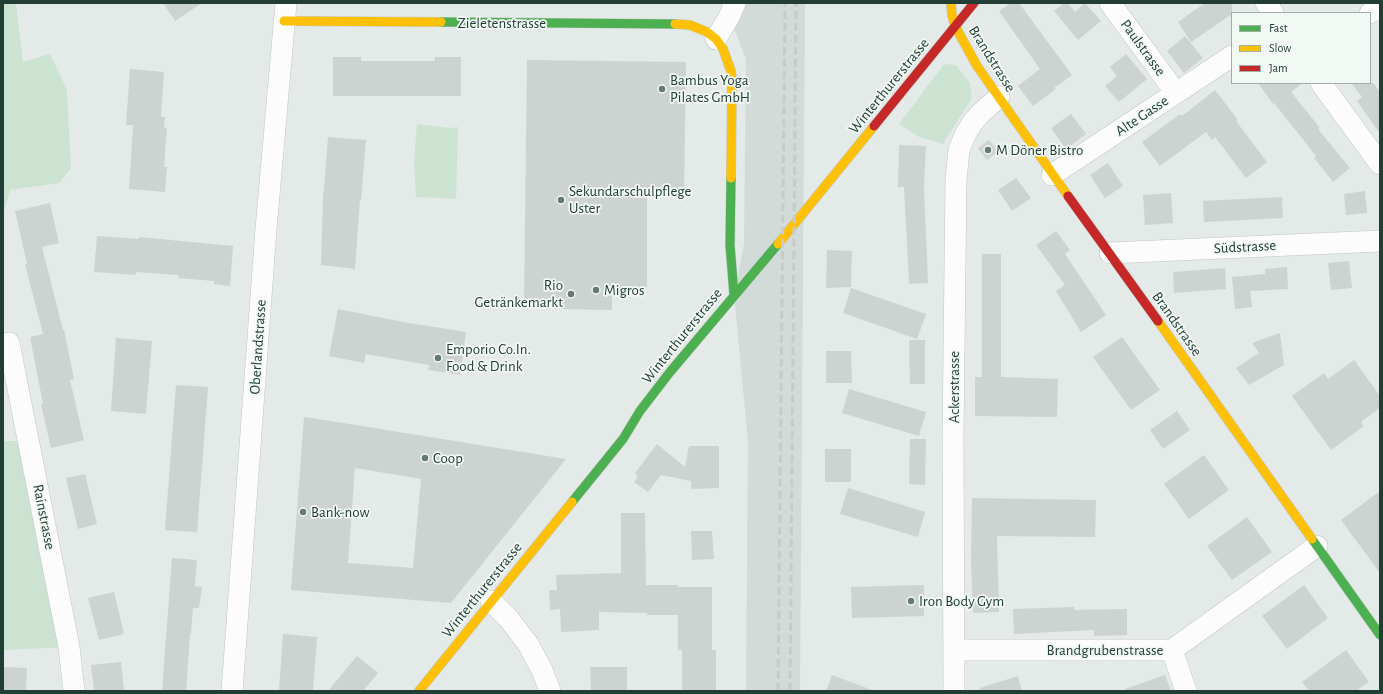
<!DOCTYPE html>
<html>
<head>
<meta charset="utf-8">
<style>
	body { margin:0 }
	#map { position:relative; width:1383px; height:694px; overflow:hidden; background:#e4eae7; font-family:"Alegreya Sans",sans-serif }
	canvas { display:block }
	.frame { position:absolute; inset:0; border:4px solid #223e34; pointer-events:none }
	.legend { position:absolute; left:1231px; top:12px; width:140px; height:72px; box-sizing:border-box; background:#f2f9f5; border:1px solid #9faea8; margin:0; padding:5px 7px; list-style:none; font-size:12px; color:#223e34 }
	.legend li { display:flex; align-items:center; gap:8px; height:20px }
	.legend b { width:20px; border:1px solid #9faea8 }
</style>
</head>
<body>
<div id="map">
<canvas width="1383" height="694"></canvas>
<div class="frame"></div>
<ul class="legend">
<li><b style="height:5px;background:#4caf50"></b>Fast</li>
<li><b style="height:5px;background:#ffc107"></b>Slow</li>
<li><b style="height:5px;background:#c62828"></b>Jam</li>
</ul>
</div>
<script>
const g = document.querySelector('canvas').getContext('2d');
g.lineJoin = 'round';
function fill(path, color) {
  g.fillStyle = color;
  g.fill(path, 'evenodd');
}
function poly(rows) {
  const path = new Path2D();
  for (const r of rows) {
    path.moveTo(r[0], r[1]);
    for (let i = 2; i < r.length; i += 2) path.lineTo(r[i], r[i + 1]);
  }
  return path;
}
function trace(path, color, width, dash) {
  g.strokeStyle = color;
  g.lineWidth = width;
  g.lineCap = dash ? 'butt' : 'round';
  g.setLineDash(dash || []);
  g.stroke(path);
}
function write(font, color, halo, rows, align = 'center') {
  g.font = font + ' "Alegreya Sans",sans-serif';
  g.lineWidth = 3.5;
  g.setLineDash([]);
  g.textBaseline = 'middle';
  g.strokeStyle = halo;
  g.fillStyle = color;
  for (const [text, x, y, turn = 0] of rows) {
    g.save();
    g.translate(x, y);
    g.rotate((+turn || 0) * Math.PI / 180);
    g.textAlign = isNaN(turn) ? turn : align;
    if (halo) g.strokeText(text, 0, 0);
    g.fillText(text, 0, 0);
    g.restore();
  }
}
fill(poly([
	[730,3,805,3,800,691,746,691,748,441,734,295,744,244,746,59,733,25]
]), '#d2dbd7');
fill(poly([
	[3,3,16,3,23,62,50,54,67,90,71,168,59,183,10,190,3,215],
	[944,64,956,65,970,83,972,98,943,144,919,137,899,124],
	[417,124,450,128,458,127,456,199,416,197,414,162],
	[3,441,29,441,69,647,3,650]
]), '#cde3d2');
fill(poly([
	[163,3,202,3,175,21],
	[1011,3,1019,3,1072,75,1054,88,1056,89,1033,106,1018,86,1040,69,999,11],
	[1064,3,1068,3,1075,12,1085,3,1101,21,1078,40,1054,11],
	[1205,3,1232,3,1232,14,1191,42,1178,22],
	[1185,36,1203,58,1184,73,1167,51],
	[1126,54,1147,79,1119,102,1105,86,1117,76,1110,67],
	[333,57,361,57,361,61,435,61,435,57,461,57,461,96,333,96],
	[527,60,686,62,684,194,647,193,647,287,612,287,612,310,561,309,561,303,524,303],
	[130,69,164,72,161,117,165,117,164,128,167,128,164,167,167,167,165,192,129,189,133,125,126,125],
	[1258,83,1303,83,1291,92,1320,128,1318,129,1350,168,1333,182,1314,158,1316,156,1274,103,1273,104],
	[1351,83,1373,83,1380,92,1380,134,1357,101,1362,97],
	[1215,90,1238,120,1236,121,1267,162,1246,178,1215,137,1212,140,1206,132,1160,166,1142,142,1180,114,1182,116],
	[1071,114,1086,134,1066,149,1051,128],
	[328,137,366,140,361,200,360,200,355,269,321,265,323,199],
	[989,140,998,152,987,160,978,148],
	[899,145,926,146,924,187,928,283,909,284,904,187,898,187],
	[1108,163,1123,186,1105,198,1090,175],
	[1016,178,1031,198,1012,211,998,190],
	[1365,191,1367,213,1346,215,1344,194],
	[1171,193,1173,223,1145,225,1143,195],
	[1282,197,1283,218,1204,222,1203,201],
	[50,203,59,243,42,247,63,330,64,330,74,379,70,380,84,440,51,448,41,405,43,404,30,337,43,334,25,264,27,264,15,211],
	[1056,231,1070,250,1065,254,1106,315,1081,332,1056,291,1065,285,1036,245],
	[97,236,139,239,139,237,233,246,230,286,214,284,214,281,178,278,179,275,136,272,136,275,94,272],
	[827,250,852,251,851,287,826,288],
	[982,254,1001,254,1001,377,1058,379,1057,417,975,416,975,377,982,377],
	[1349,261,1352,288,1331,290,1328,263],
	[1287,267,1288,289,1250,291,1252,307,1235,309,1232,277,1265,274,1265,269],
	[1225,268,1226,289,1174,293,1173,272],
	[851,288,926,314,917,339,843,313],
	[338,309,403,322,466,332,460,375,428,370,429,365,366,354,364,363,329,356],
	[1280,333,1284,365,1249,385,1236,368,1259,353,1252,343],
	[1122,337,1160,390,1131,410,1093,357],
	[116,338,152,341,146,414,111,411],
	[909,340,925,340,925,384,910,384],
	[826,351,851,351,852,383,826,383],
	[1354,360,1380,396,1380,408,1361,422,1364,426,1331,450,1292,396,1324,373,1328,379],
	[176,385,208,387,197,532,165,530],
	[849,389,926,412,919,436,842,413],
	[1177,411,1190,430,1163,449,1150,430],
	[304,417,331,421,566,459,451,603,291,590],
	[355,468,421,479,413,568,348,563],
	[910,439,926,439,925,485,909,484],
	[657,444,685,467,689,446,719,446,719,488,691,489,691,481,661,475,648,492,634,482,638,476,635,473],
	[825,449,851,449,851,482,825,482],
	[1204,455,1229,490,1189,519,1164,484],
	[85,474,97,524,78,529,66,478],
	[848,488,925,512,918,537,840,514],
	[1380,491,1380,573,1341,520],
	[972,498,1096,500,1095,537,997,536,999,612,973,613,971,558],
	[621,513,645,513,646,585,678,585,678,587,712,587,712,650,716,650,716,691,682,691,682,650,678,650,678,615,647,615,647,613,599,612,599,630,561,632,560,609,550,610,549,590,557,590,556,575,621,573],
	[1247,517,1272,552,1232,580,1207,546],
	[691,531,712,531,714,559,692,560],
	[172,558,197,560,195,586,202,587,199,608,193,608,191,634,190,634,186,691,162,691],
	[924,585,924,616,852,618,851,587],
	[1304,585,1328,618,1287,649,1262,616],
	[114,592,124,634,99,640,88,598],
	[1074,607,1074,610,1127,609,1127,635,1094,636,1094,630,1014,634,1013,609],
	[283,634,317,637,313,691,279,691],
	[1346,650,1369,682,1356,691,1309,691,1302,682],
	[357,656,378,673,363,691,328,691],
	[121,662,124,691,94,691,91,665],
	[3,667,27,668,26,691,3,691],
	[590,667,627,667,627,691,591,691],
	[832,675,872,690,871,691,826,691],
	[1165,675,1171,691,1125,691,1125,689],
	[1018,676,1022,691,981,691,980,688]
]), '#cdd3d0');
const street = poly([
	[1110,3,1176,93],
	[1266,3,1273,13],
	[1370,13,1380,6],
	[716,39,729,17,735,3],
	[1321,83,1380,164],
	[1052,175,1232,56],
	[1110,253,1380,241],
	[9,343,69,647,74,691],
	[491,601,509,619,528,644,542,670,550,691],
	[954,650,1172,650,1317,546],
	[1172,650,1186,691],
	[232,691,266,229,286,3],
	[954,691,953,437,956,180,959,150,965,135,972,123,981,113,999,97]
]);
const fast = poly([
	[441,22,675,24],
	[731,178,730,245,734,295],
	[572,502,623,439,640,411,670,372,778,244],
	[1312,539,1380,635]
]);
const slow = poly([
	[951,3,952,15,955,26,977,66,1068,196],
	[284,21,441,22],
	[675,24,690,25,707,32,716,39,723,49,731,71,732,80,731,178],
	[778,244,874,126],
	[1158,321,1312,539],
	[419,691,572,502]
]);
const jam = poly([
	[874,126,974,3],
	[1068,196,1158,321]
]);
trace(street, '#c1c7c4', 22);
trace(fast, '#c0c7c4', 10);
trace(slow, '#c0c7c4', 10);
trace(jam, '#c0c7c4', 10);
trace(street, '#fbfcfb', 21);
trace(fast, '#4caf50', 9);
trace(slow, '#ffc107', 9);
trace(jam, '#c62828', 9);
trace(poly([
	[778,691,785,3],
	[790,691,796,3]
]), '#c7cbc9', 3, [8, 4]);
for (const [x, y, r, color] of [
	[662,89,4,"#667a73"],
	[988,150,4,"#667a73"],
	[561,200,4,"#667a73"],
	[596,290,4,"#667a73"],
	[571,294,4,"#667a73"],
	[438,358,4,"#667a73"],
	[425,458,4,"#667a73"],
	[303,512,4,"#667a73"],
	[911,601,4,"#667a73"]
]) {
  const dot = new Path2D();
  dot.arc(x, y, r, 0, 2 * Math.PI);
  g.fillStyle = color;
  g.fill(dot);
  trace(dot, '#f2f9f5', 1.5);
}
write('15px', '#223e34', '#f2f9f5', [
	["Zieletenstrasse",502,23],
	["Paulstrasse",1143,48,54],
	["Brandstrasse",992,59,58],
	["Winterthurerstrasse",889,86,-51],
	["Alte Gasse",1142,116,-34],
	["Südstrasse",1245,247,-3],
	["Brandstrasse",1177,324,55],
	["Winterthurerstrasse",682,336,-51],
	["Oberlandstrasse",258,347,-86],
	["Ackerstrasse",954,387,-90],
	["Rainstrasse",44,517,79],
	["Winterthurerstrasse",482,590,-51],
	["Brandgrubenstrasse",1105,650]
]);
write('15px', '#223e34', '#f2f9f5', [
	["Bambus Yoga",670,80],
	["Pilates GmbH",670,97],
	["M Döner Bistro",996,150],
	["Sekundarschulpflege",569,191],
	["Uster",569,208],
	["Rio",563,285,"right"],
	["Getränkemarkt",563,302,"right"],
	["Migros",604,290],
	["Emporio Co.In.",446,349],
	["Food & Drink",446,366],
	["Coop",433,458],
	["Bank-now",311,512],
	["Iron Body Gym",919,601]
], 'left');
</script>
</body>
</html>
